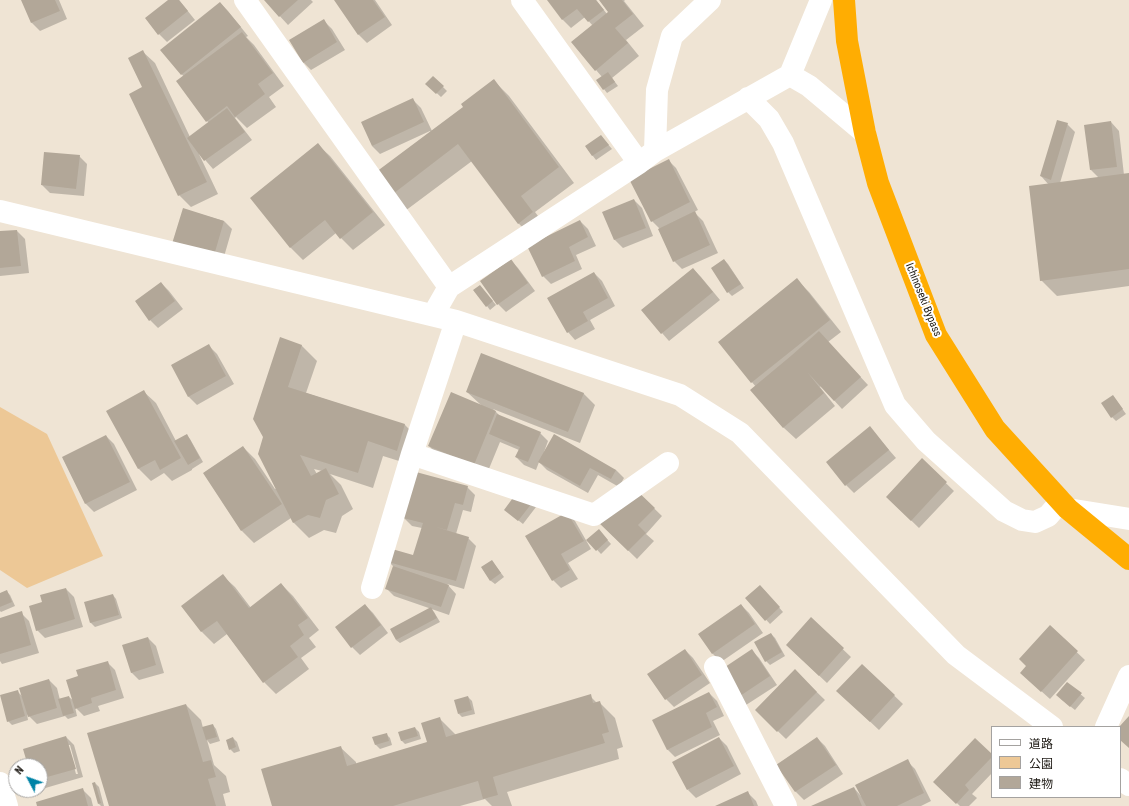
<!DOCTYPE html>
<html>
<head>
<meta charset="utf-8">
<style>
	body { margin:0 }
	#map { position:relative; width:1129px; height:806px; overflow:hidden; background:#efe4d4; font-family:"Roboto Condensed","Noto Sans JP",sans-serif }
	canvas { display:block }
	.legend { position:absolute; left:991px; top:726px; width:130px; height:72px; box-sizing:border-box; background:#fff; border:1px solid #a4a2a0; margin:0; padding:5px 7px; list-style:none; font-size:12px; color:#1b1711 }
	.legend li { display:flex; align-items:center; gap:8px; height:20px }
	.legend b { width:20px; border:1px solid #a4a2a0 }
	.north { position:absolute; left:8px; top:758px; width:40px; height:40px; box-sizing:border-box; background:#fff; border:1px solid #a4a2a0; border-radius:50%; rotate:311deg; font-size:11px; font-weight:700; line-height:16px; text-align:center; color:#1b1711 }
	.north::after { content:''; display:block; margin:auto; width:14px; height:18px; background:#0083a6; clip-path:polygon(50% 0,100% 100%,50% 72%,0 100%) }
</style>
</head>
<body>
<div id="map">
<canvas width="1129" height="806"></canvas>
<ul class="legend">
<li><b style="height:5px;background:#fff"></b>道路</li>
<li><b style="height:11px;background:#edc896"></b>公園</li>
<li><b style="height:11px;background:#b2a798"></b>建物</li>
</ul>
<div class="north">N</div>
</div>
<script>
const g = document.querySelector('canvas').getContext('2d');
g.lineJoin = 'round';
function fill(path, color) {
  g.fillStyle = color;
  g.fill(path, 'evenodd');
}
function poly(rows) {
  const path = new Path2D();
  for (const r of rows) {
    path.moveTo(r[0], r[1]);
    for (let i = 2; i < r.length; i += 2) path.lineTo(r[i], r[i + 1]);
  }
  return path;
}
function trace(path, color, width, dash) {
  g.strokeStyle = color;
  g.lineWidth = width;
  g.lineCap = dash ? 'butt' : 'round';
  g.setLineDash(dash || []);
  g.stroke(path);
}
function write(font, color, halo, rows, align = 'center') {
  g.font = font + ' "Roboto Condensed",sans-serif';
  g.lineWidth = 4;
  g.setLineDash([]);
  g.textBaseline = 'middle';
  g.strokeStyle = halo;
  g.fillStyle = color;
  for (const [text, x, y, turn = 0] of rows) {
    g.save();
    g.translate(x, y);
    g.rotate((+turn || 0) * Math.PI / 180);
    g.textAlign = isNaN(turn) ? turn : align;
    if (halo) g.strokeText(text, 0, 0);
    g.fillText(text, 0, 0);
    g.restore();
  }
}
fill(poly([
	[0,407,47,434,103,556,27,588,0,570]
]), '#edc896');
fill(poly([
	[22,0,59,0,67,19,40,31,32,23],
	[169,0,179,0,195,20,167,42,159,34],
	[265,0,311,0,313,2,288,25],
	[335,0,375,0,392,25,367,43,359,35],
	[548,0,596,0,607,14,610,12,600,0,625,0,624,1,644,26,626,40,639,56,612,78,618,86,607,93,597,80,602,77,573,43,593,26,585,17,571,28,563,20],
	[220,3,228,11,248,36,246,37,254,45,284,86,269,97,276,107,247,128,236,117,235,118,252,140,213,169,200,154,199,154,218,194,191,207,179,195,144,87,143,52,155,63,190,137,209,123,207,121,184,77,162,50],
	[324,21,332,29,345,50,311,70,303,62],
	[433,77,447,91,441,97,427,84],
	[493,80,509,96,574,183,535,212,547,228,534,238,518,223,472,161,405,211,389,196,431,132,430,131,380,154,372,146,413,100,421,108,432,131,464,107],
	[1111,122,1119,131,1124,175,1129,174,1129,286,1057,296,1041,280,1049,185,1041,176,1067,124,1075,132,1060,183,1099,178,1091,170],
	[601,136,612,149,596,160,586,147],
	[318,145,330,156,385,225,353,250,336,233,303,260,291,248,251,198],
	[79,156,87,164,84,196,50,193,42,185],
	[668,160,676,168,698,210,694,212,703,221,718,253,682,269,674,261,659,228,652,221],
	[634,200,642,208,653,236,623,248,614,239],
	[183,209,224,221,232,229,221,267],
	[580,221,588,229,596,246,576,255,582,269,551,284,543,276],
	[17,231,25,239,29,273,0,276,0,232],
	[510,260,518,268,535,291,506,312,498,304],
	[724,260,728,264,744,288,732,296,728,292],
	[693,269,701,277,720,300,669,341,662,333],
	[594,273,602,281,615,306,590,320,595,329,575,340,568,332],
	[797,280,809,292,841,332,828,342,868,385,842,409,821,386,820,387,835,406,796,439,784,428,752,390,756,387,719,342],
	[161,283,169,291,183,309,158,328,150,320,136,302],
	[480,286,496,305,490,310,487,306],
	[301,345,317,361,306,393,405,425,420,440,412,465,383,456,373,488,330,474,341,485,353,509,342,516,336,533,324,530,309,538,293,522,291,518,254,543,242,531,204,473,243,447,255,459,275,489,276,489,259,454],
	[314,469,322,471,317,474],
	[209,346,217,354,234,384,197,405,189,397,172,365],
	[144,392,156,403,176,441,186,435,190,439,203,462,192,469,192,470,172,481,164,473,151,481,139,469,108,412],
	[467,392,583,393,595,405,580,443,493,409,501,417,540,433,548,441,544,452,616,470,624,478,619,487,598,475,588,493,547,470,539,462,536,470,524,465,516,457,519,450,500,442,486,476,441,458,429,446,481,405],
	[1113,396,1126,414,1116,421,1112,417],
	[106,436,114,444,137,490,94,512,86,504,63,458],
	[877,436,896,458,854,493,846,485],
	[922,460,954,491,919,528,887,497],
	[631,486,662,516,646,534,654,541,637,559,598,521],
	[467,487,475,495,471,512,463,510,456,534,468,538,476,546,464,589,447,584,456,594,449,615,394,596,386,588,394,567,389,562,414,556,422,528,412,526,404,518],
	[532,503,536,507,523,524,509,513],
	[567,513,575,521,591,549,568,563,578,579,561,588,553,580],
	[602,534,611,544,601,554,588,540],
	[492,561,504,577,495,584,491,581,482,568],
	[223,576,235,587,251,608,281,584,293,596,319,630,309,638,316,647,301,658,309,669,276,694,264,682,227,634,214,644,202,632,182,606],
	[66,589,74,597,83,627,45,638,37,630,44,603],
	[764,590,783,612,770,624,747,599],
	[6,591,10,595,15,606,1,612,0,611,0,594],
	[113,595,116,599,122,618,95,627,91,623,85,603],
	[365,605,373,613,388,633,360,655,352,647],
	[741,605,749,613,763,633,721,662,713,654,699,634],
	[430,609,434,612,440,622,400,643,396,640],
	[21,613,29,621,39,653,2,664,0,661,0,619],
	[811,619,851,657,827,683,795,653],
	[1050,627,1085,660,1050,699,1030,681],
	[771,634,775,638,785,656,770,665,766,661],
	[148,638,156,646,164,673,139,680,131,672],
	[685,650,693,658,710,683,674,707,666,699],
	[751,650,759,658,777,685,746,705,738,697],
	[107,662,115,670,124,698,98,706,100,711,84,716,75,707,77,716,68,719,65,716,37,724,27,714,28,720,12,725,8,721,17,691,23,697,49,680,57,688,60,700,69,697,74,701,79,677],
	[862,665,903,704,879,730,846,699],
	[795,671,825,700,786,739,756,710],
	[1067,683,1085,698,1075,710,1061,699],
	[709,693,717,701,724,716,713,721,720,735,675,757,667,749],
	[590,696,597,703,599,702,615,718,623,747,617,749,619,759,507,792,512,806,492,806,485,799,460,806,273,806,340,747,356,762,356,764,428,743,440,719,456,735],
	[468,697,472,701,475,714,462,717,459,714],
	[186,705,201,720,203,728,213,725,216,729,220,741,210,744,207,740,214,765,226,776,230,792,223,794,226,806,110,806],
	[415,728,419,732,421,739,405,744,401,740],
	[386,734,390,738,392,745,380,749,376,745,374,738],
	[66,737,74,745,83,777,42,789,40,787,40,766,29,766],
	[68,745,70,745,78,774,76,774],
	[233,738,237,742,240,751,234,753,230,749],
	[719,738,727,746,741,774,696,798,688,790],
	[817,738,825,746,843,774,804,800,796,792,777,765],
	[992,756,992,773,972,794,977,798,969,806,960,806,935,782],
	[907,761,915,769,931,801,921,806,813,806,854,788,861,796],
	[95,783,99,787,104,806,101,806,99,804],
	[83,790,91,798,93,806,38,806],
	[748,793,756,801,758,806,718,806]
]), '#0003');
fill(poly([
	[21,0,55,0,60,11,31,23],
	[168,0,179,0,188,11,158,35,145,18],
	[264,0,298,0,279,17],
	[334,0,373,0,385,17,358,35],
	[547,0,596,0,604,10,588,22,577,9,562,20],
	[599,0,622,0,633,14,615,28,628,43,595,71,571,42,608,12],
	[220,2,241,27,181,75,160,50],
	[324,19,337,42,303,63,289,40],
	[242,32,273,73,258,84,265,94,235,117,227,106,206,122,176,81],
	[143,50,207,182,178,196,129,94,142,87,128,58],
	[608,72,615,82,603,90,596,80],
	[433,76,444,86,436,94,425,84],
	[494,79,559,167,521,196,533,212,518,224,458,144,389,197,372,175,463,107,461,104],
	[413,98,424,122,372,146,361,122],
	[227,108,245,132,204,161,187,138],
	[1057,120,1068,123,1051,180,1040,176],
	[1111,121,1117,167,1090,170,1084,125],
	[601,135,609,145,592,156,585,146],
	[318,143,373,212,340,239,325,220,290,248,250,198],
	[44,152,80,155,76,189,41,185],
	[669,159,690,202,651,222,629,179],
	[1129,173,1129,269,1040,281,1029,186],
	[634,199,646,228,614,240,602,212],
	[183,208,224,221,213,259,171,247],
	[695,211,710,245,673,262,658,229],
	[580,220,588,237,569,247,575,261,542,277,527,246],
	[17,230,21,266,0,268,0,231],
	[511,259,528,283,497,305,480,281],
	[724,259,741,284,727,293,711,268],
	[693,268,713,292,661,334,641,310],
	[594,272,608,298,583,312,588,321,567,333,547,298],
	[797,278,830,320,751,383,718,342],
	[161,282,175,301,149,321,135,301],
	[480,285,493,301,486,307,473,290],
	[819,331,861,377,834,401,808,373,824,393,783,428,750,390,792,355],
	[280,337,302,345,288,387,405,424,397,451,368,441,358,473,300,455,311,476,326,468,339,494,326,500,320,518,308,515,293,523,258,454,263,437,253,419],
	[209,344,226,376,188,397,171,365],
	[481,353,584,393,568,432,466,392],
	[144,390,181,458,160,470,155,460,138,469,106,411],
	[451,392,496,411,474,465,428,446],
	[1113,395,1123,409,1111,418,1101,403],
	[497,414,541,432,528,462,515,457,520,447,489,434],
	[870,426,889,450,845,486,826,462],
	[187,434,200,458,188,465,174,441],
	[554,434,616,470,611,479,590,468,580,486,538,462],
	[106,435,130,482,85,504,62,457],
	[243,446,282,504,241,531,203,473],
	[922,458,947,482,911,521,886,497],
	[416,472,468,486,463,505,455,503,447,530,436,527,469,537,456,581,388,562,392,549,413,555,423,523,403,518],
	[631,485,655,508,638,525,646,533,628,551,597,521],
	[518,491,532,503,518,521,504,510],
	[567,512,584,541,561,554,570,570,552,581,525,536],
	[599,529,608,540,596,551,586,540],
	[492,560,501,573,490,581,481,567],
	[393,566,449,585,441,607,385,589],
	[223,574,249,608,281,583,308,618,298,625,304,635,290,646,298,657,263,683,217,621,201,632,181,606],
	[760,585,780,607,765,621,745,598],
	[66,588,75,619,36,631,29,606,42,602,40,595],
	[7,590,12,602,0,607,0,593],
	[113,594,119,615,90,623,84,602],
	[365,604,381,625,351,648,335,627],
	[741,604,755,624,712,654,698,634],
	[431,607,437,618,396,640,390,629],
	[22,611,31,645,0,654,0,618],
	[811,617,844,648,819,676,786,645],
	[1050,625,1078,651,1041,692,1020,673,1026,666,1019,659],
	[771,633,782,652,765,662,754,642],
	[148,637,156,665,131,673,122,645],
	[685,649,702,675,665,700,647,674],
	[752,649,770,676,737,698,719,671],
	[108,661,116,690,91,698,92,703,75,709,66,680,78,676,76,670],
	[862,664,895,695,870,722,836,691],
	[795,669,817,692,777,732,755,710],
	[49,679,57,708,28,717,19,688],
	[1067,682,1082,693,1070,707,1056,695],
	[18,690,25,716,7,722,0,695],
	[709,692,717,707,706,713,712,727,667,750,652,720],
	[591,694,593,703,600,701,609,732,602,734,605,743,493,777,498,795,483,799,478,781,393,806,272,806,261,769,341,746,347,766,427,742,421,723,440,717,446,737],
	[69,696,74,713,63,716,58,699],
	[468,696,472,710,458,714,454,700],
	[186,704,203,762,211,760,216,777,208,779,216,806,109,806,87,733],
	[1129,716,1129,748,1120,740,1120,727,1119,727],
	[213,724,217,737,206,740,202,727],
	[415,727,418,736,401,741,398,732],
	[387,733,389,741,375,745,372,737],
	[66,736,76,769,40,779,40,766,28,766,23,749],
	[233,737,236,747,229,750,226,740],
	[719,737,734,766,687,790,672,762],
	[817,737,836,765,795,792,776,765],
	[975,738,992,754,992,757,965,785,969,790,956,804,933,782],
	[908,759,924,793,897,806,866,806,855,785],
	[95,782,101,803,98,804,92,783],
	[854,787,862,806,811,806],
	[83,788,88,806,37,806,36,802],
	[748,791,754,806,715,806]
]), '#b2a798');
trace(poly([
	[245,0,449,287],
	[522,0,639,163],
	[790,75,821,0],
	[748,98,769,119,783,143,895,405,926,441,1004,511,1022,520,1035,522,1048,516,1061,501],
	[655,151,657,90,672,36,710,0],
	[0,211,456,321,680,395,740,433,956,655,1052,727],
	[433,315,449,287,639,163,655,151,790,75,809,86,865,133],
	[412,454,594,515,668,463],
	[1068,509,1129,519],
	[372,588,412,454,456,321],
	[715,667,786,806],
	[1106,727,1129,676],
	[1120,779,1129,785],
	[0,783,7,806]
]), '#fff', 22);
trace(poly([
	[844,0,847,41,865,133,878,183,936,335,995,429,1068,509,1129,559]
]), '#ffad02', 22);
write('11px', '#1b1711', '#fff', [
	["Ichinoseki Bypass",923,300,68]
]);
</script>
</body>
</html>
